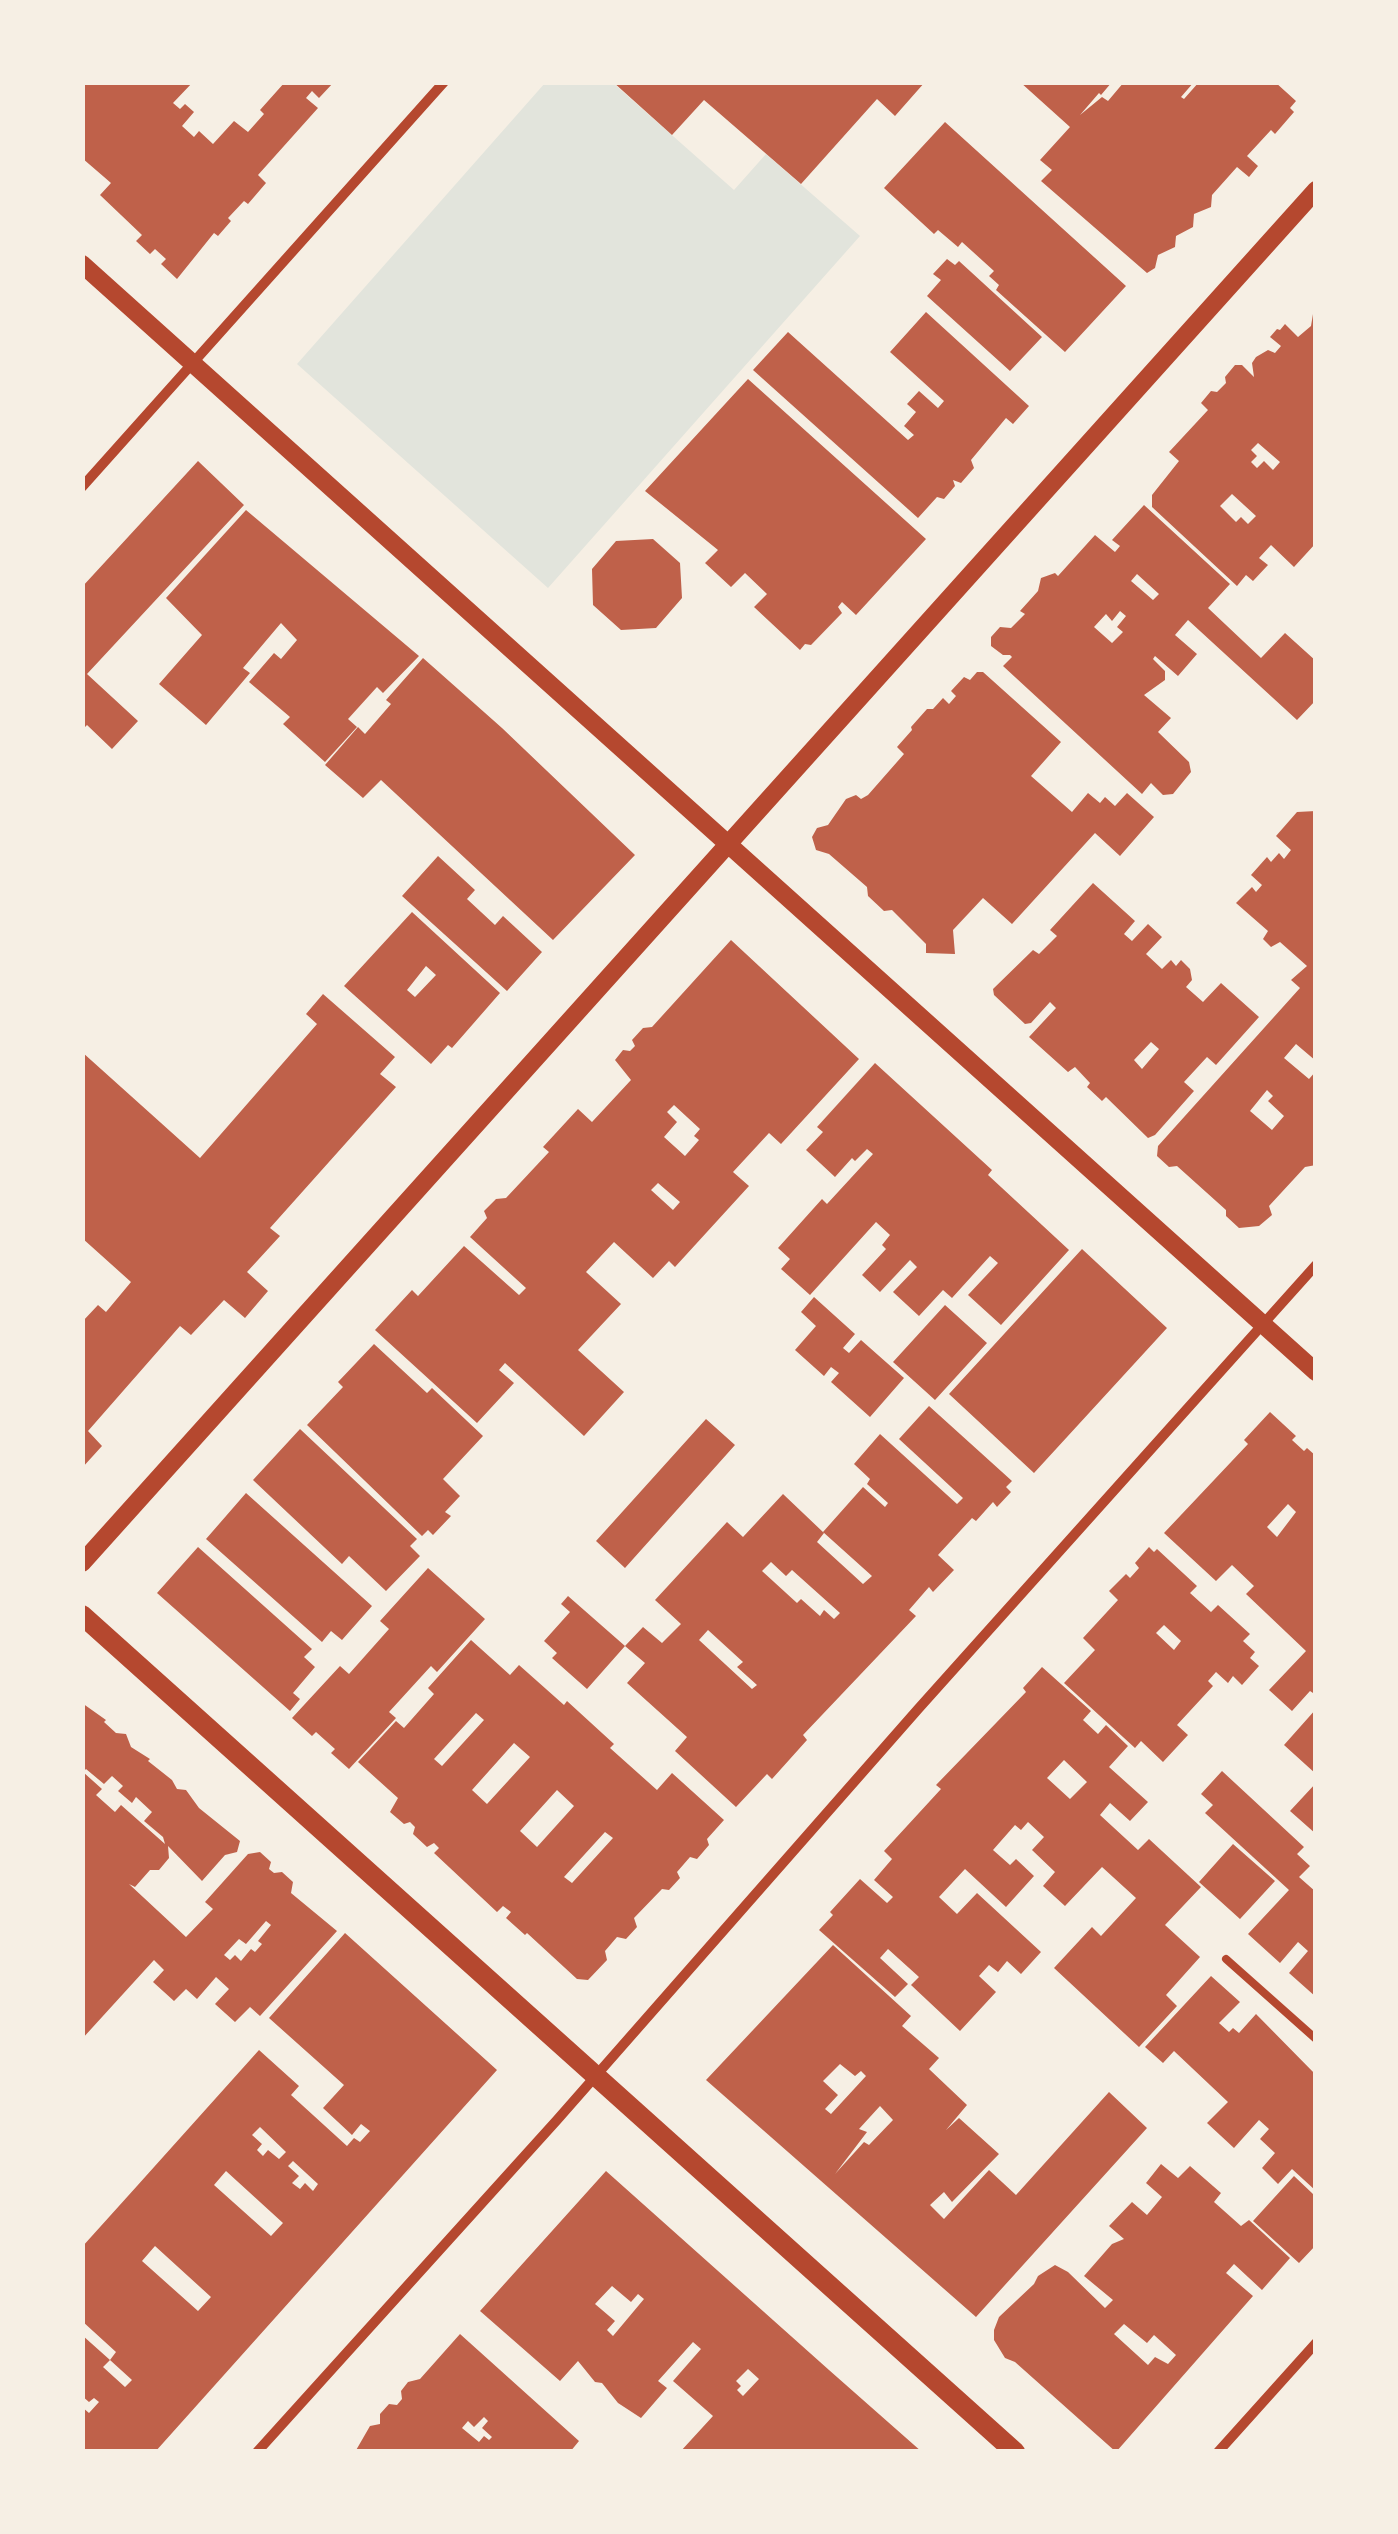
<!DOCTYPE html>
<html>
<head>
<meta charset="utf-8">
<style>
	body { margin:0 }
	#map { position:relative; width:1398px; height:2534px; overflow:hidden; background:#f6efe4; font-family:"Alegreya Sans",sans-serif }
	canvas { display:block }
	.frame { position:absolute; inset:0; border:85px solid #f6efe4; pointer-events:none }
</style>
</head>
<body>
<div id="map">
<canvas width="1398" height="2534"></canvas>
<div class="frame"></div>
</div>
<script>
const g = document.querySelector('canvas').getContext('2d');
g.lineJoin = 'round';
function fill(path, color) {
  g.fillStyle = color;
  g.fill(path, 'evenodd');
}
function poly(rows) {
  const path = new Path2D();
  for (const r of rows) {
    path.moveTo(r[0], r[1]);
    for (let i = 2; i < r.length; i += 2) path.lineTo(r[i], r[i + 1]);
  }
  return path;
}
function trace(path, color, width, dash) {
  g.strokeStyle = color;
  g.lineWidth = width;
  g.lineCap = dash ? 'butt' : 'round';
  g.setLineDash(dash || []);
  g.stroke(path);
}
fill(poly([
	[545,83,613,83,734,190,766,154,860,236,548,588,297,364]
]), '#e2e4dc');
fill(poly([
	[82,82,193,82,173,103,180,109,185,104,194,112,182,126,194,137,199,131,213,144,234,121,248,132,264,114,260,110,285,82,334,82,319,98,312,91,306,98,318,108,258,175,266,183,248,204,244,201,228,218,231,221,218,236,214,233,177,279,161,264,166,259,155,249,150,254,136,241,142,235,100,195,111,183,82,158],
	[613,82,925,82,895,116,877,99,801,184,704,100,672,135],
	[1020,82,1112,82,1101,95,1099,93,1080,115,1102,97,1108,101,1124,82,1194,82,1181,97,1184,99,1199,82,1275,82,1296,101,1290,108,1294,112,1275,134,1271,130,1247,156,1258,166,1249,177,1237,167,1212,195,1211,207,1194,214,1193,227,1176,236,1175,247,1158,255,1155,268,1147,273,1041,181,1052,170,1040,160,1070,127],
	[945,122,1126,286,1065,352,996,290,999,285,989,276,994,271,962,242,958,247,938,230,934,234,884,188],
	[947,259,955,265,959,261,1042,337,1010,371,927,296,941,280,933,274],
	[926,312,1029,406,1013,424,1006,418,971,460,974,468,961,483,953,480,955,486,944,499,937,497,918,518,753,370,788,332,908,440,914,435,904,426,916,412,907,404,919,391,938,408,944,401,890,352],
	[1313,314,1316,543,1294,567,1271,545,1259,558,1268,565,1253,581,1246,575,1237,586,1152,507,1152,495,1179,461,1169,452,1208,410,1201,403,1211,391,1217,392,1226,383,1225,377,1235,365,1242,365,1254,377,1252,363,1256,357,1268,350,1275,353,1281,346,1270,337,1277,329,1280,330,1285,324,1298,337,1311,326],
	[1258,443,1280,462,1273,470,1264,461,1257,468,1251,462,1257,456,1251,450],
	[1232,494,1256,516,1248,524,1241,517,1236,522,1220,506],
	[748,379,926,539,856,615,842,602,838,607,842,613,811,645,805,644,800,650,754,607,767,594,745,573,731,587,705,563,718,550,645,491],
	[198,461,244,505,87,674,138,721,112,749,87,725,82,730,82,587],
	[1144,505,1230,584,1208,608,1261,658,1285,633,1316,661,1316,700,1297,720,1188,620,1175,635,1197,654,1178,676,1155,656,1153,659,1165,671,1165,680,1144,695,1171,718,1158,732,1189,762,1191,772,1173,794,1163,795,1151,783,1142,794,1003,666,1012,657,1010,655,1003,655,991,646,991,637,1000,627,1011,628,1025,614,1020,611,1038,591,1041,578,1055,573,1058,576,1095,535,1115,552,1120,546,1112,540],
	[1137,574,1159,594,1153,600,1131,581],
	[1120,611,1126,616,1117,627,1123,632,1112,643,1094,627,1106,614,1112,621],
	[246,510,419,656,383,693,377,687,348,719,357,727,325,762,283,724,290,717,249,682,274,653,281,659,297,640,281,623,243,668,250,673,206,725,159,684,202,635,166,598],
	[653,539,680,563,682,598,656,628,621,630,593,605,592,569,616,541],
	[423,658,502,728,635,855,553,940,381,780,363,798,325,765,358,727,365,734,391,704,386,700],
	[977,672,983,672,1061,742,1031,776,1072,812,1088,793,1100,803,1105,797,1115,806,1127,793,1154,817,1120,856,1095,833,1012,924,983,898,953,930,955,954,926,953,926,944,892,910,884,911,868,896,867,887,829,854,816,850,812,837,817,828,828,825,846,799,856,795,861,799,868,795,904,754,897,747,912,730,911,727,927,709,933,709,943,698,949,704,956,696,951,691,964,677,970,680],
	[1316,811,1316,1061,1296,1044,1284,1058,1309,1079,1316,1071,1316,1165,1305,1167,1269,1206,1272,1215,1259,1226,1239,1228,1226,1216,1226,1210,1177,1166,1169,1167,1157,1156,1158,1146,1300,988,1291,980,1307,966,1280,942,1271,947,1263,939,1268,931,1236,903,1252,887,1256,892,1262,885,1251,875,1267,857,1271,862,1279,853,1284,859,1291,850,1276,836,1297,812],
	[1267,1090,1273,1096,1268,1101,1284,1116,1272,1130,1250,1111],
	[438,856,475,890,467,899,495,925,503,916,542,952,507,991,402,896],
	[1093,883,1135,921,1124,934,1132,941,1148,924,1162,937,1146,954,1162,969,1171,960,1176,966,1181,960,1190,969,1192,980,1186,987,1203,1002,1221,983,1259,1017,1216,1065,1207,1057,1184,1082,1194,1091,1155,1135,1148,1138,1106,1097,1102,1101,1087,1087,1090,1083,1075,1067,1068,1072,1029,1037,1056,1008,1050,1002,1031,1023,1025,1024,994,995,993,989,1033,950,1039,954,1057,936,1050,930],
	[1151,1042,1159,1049,1142,1069,1134,1060],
	[412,912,500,993,452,1048,448,1045,431,1064,344,986],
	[426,966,436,975,415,997,407,990],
	[731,940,859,1059,781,1144,769,1133,733,1172,749,1186,675,1267,669,1261,653,1278,614,1242,586,1272,621,1304,578,1350,624,1392,584,1436,505,1363,499,1370,514,1383,477,1423,375,1330,412,1290,418,1296,464,1246,519,1295,526,1288,470,1237,487,1218,484,1211,496,1199,506,1198,549,1152,543,1147,578,1109,592,1122,631,1080,615,1060,623,1050,630,1051,635,1046,632,1040,643,1028,652,1027],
	[674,1105,700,1129,694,1136,699,1140,685,1156,664,1137,677,1122,667,1112],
	[658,1183,680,1202,673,1210,651,1190],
	[323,994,395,1057,380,1074,396,1087,270,1228,280,1236,247,1272,268,1291,245,1318,224,1300,191,1335,180,1326,88,1431,102,1446,82,1468,82,1322,98,1305,106,1312,131,1282,82,1238,82,1052,200,1158,317,1024,306,1014],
	[875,1063,992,1170,988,1175,1069,1250,1001,1325,968,1295,998,1263,990,1256,952,1298,943,1290,919,1316,893,1292,917,1267,910,1260,880,1292,862,1275,886,1249,882,1245,890,1235,876,1222,810,1295,781,1269,790,1259,778,1248,822,1199,827,1204,873,1154,867,1149,855,1161,852,1158,835,1177,806,1150,823,1132,817,1127],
	[1082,1249,1167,1328,1034,1473,949,1394],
	[814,1297,855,1334,843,1348,849,1353,861,1340,904,1378,870,1417,831,1382,839,1373,831,1367,824,1376,795,1350,816,1326,801,1312],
	[945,1305,987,1343,935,1400,893,1362],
	[374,1344,427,1393,432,1388,483,1436,443,1479,460,1496,445,1512,451,1516,433,1535,428,1530,422,1536,307,1425,343,1387,338,1382],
	[929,1406,1012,1481,1006,1487,1011,1492,997,1507,993,1502,976,1521,972,1518,938,1555,954,1570,933,1592,929,1587,909,1610,916,1616,803,1735,807,1740,772,1779,767,1774,736,1807,675,1751,687,1737,627,1683,645,1663,625,1646,643,1627,662,1643,681,1624,655,1600,727,1522,743,1537,783,1494,824,1533,817,1542,863,1584,872,1576,823,1532,863,1487,885,1507,888,1503,867,1484,870,1479,854,1464,880,1434,957,1504,963,1498,899,1439],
	[771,1562,786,1576,792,1570,840,1613,834,1619,824,1610,820,1616,801,1599,797,1603,762,1571],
	[708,1630,743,1662,737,1667,757,1685,752,1689,699,1640],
	[1270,1412,1296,1436,1292,1440,1304,1451,1307,1448,1316,1456,1316,1695,1310,1691,1292,1711,1269,1690,1306,1651,1246,1594,1254,1586,1232,1565,1216,1581,1164,1533,1248,1444,1244,1440],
	[1288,1504,1296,1512,1277,1537,1267,1527],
	[706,1419,735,1445,625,1568,596,1541],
	[300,1429,417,1539,410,1546,420,1556,386,1591,349,1556,342,1564,253,1480],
	[246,1493,372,1606,342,1640,331,1631,322,1642,206,1539],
	[198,1547,312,1649,304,1657,315,1667,293,1693,300,1699,290,1711,157,1593],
	[1149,1547,1154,1552,1157,1549,1197,1586,1190,1593,1211,1612,1218,1605,1250,1634,1243,1641,1255,1652,1250,1658,1259,1666,1242,1685,1233,1676,1228,1683,1216,1672,1208,1681,1213,1686,1177,1725,1188,1735,1163,1762,1141,1741,1135,1748,1064,1683,1095,1650,1083,1638,1118,1600,1109,1591,1126,1574,1130,1578,1139,1568,1135,1563],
	[1164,1625,1181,1641,1174,1650,1156,1633],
	[428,1568,485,1619,437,1672,431,1666,389,1712,396,1718,349,1769,331,1753,335,1749,316,1732,312,1736,292,1718,340,1666,349,1674,389,1629,380,1621],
	[568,1596,625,1646,587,1689,552,1658,557,1653,544,1641,570,1612,561,1604],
	[471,1640,510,1675,519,1665,564,1705,567,1701,614,1744,610,1748,657,1790,672,1773,724,1820,707,1839,709,1845,697,1859,690,1857,677,1872,680,1878,669,1890,662,1889,634,1918,637,1927,626,1939,617,1937,605,1951,607,1960,588,1980,577,1979,527,1933,525,1935,506,1918,511,1912,503,1906,497,1912,434,1853,439,1848,434,1843,427,1847,413,1834,415,1827,410,1822,404,1824,390,1812,398,1798,358,1762,396,1721,404,1728,434,1694,428,1688],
	[476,1713,484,1720,442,1766,434,1759],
	[514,1743,530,1757,487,1804,472,1790],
	[557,1790,574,1806,537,1847,520,1831],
	[605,1832,613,1838,572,1883,564,1877],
	[1042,1667,1091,1711,1083,1720,1098,1734,1106,1725,1128,1746,1109,1767,1148,1802,1130,1821,1110,1803,1100,1815,1138,1850,1149,1839,1201,1887,1165,1925,1200,1957,1166,1995,1177,2006,1139,2047,1054,1968,1092,1927,1101,1936,1136,1898,1102,1867,1065,1906,1043,1886,1055,1872,1032,1850,1044,1837,1028,1822,1021,1830,1015,1825,993,1850,1010,1865,1016,1859,1034,1876,1006,1907,965,1869,939,1897,957,1914,977,1893,1041,1952,1021,1974,1007,1961,998,1972,989,1965,979,1976,996,1992,960,2031,911,1985,919,1977,888,1949,880,1958,908,1984,895,1997,819,1930,833,1915,830,1912,860,1879,887,1903,893,1897,874,1880,892,1859,884,1851,941,1789,936,1785,1026,1692,1023,1688],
	[1064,1760,1087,1782,1070,1799,1047,1778],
	[82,1703,106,1720,104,1722,116,1733,126,1734,131,1747,150,1759,148,1761,172,1780,177,1789,186,1790,199,1808,240,1841,237,1852,225,1855,202,1881,168,1846,169,1858,159,1870,150,1870,135,1887,129,1884,186,1937,213,1909,205,1902,248,1854,260,1852,271,1862,269,1869,274,1873,282,1872,293,1882,291,1893,337,1931,260,2016,250,2007,235,2022,215,2004,229,1989,216,1977,197,1999,186,1989,174,2001,153,1982,164,1970,154,1960,82,2039],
	[86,1769,104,1784,112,1776,123,1786,118,1791,132,1803,136,1797,152,1812,144,1821,163,1837,165,1844,121,1805,115,1812,96,1795,102,1789,83,1772],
	[266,1921,271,1925,258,1941,262,1944,255,1952,251,1949,241,1961,235,1955,230,1960,224,1955,239,1939,246,1944],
	[1316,1709,1316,1774,1284,1745],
	[1222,1771,1304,1847,1297,1854,1310,1866,1299,1877,1316,1892,1316,1997,1289,1973,1308,1951,1298,1942,1280,1963,1248,1934,1289,1890,1205,1813,1213,1805,1201,1794],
	[1316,1783,1316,1834,1290,1811],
	[1233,1844,1275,1881,1240,1919,1199,1882],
	[345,1933,497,2070,155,2452,82,2452,82,2407,89,2413,99,2402,94,2398,89,2402,82,2396,82,2335,110,2360,103,2367,125,2387,132,2380,110,2360,116,2352,82,2321,82,2247,137,2186,259,2050,299,2086,291,2095,347,2146,354,2138,360,2142,370,2131,361,2124,352,2135,323,2108,344,2085,269,2018],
	[260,2127,286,2152,279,2159,268,2150,263,2156,257,2150,262,2144,252,2135],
	[293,2161,318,2184,313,2191,305,2183,300,2189,292,2183,299,2176,288,2166],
	[226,2171,283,2223,271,2236,214,2185],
	[155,2246,211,2297,198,2311,142,2261],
	[833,1945,911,2016,902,2026,939,2058,929,2069,967,2105,946,2130,959,2118,999,2154,952,2202,944,2192,930,2205,944,2219,989,2170,1016,2195,1109,2092,1147,2128,976,2317,706,2080],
	[840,2064,855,2076,861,2071,866,2076,831,2114,825,2109,838,2095,823,2081],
	[880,2106,893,2120,869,2145,864,2142,835,2174,867,2132,859,2129],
	[1211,1976,1240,2002,1219,2023,1229,2032,1233,2028,1239,2033,1256,2014,1316,2075,1316,2245,1299,2263,1253,2221,1294,2176,1313,2194,1315,2190,1292,2169,1278,2184,1262,2168,1275,2153,1260,2139,1269,2129,1259,2120,1234,2148,1207,2123,1228,2102,1174,2051,1163,2063,1145,2047],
	[1161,2164,1178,2178,1190,2166,1221,2193,1214,2202,1241,2226,1249,2220,1290,2258,1262,2290,1234,2264,1226,2273,1253,2296,1116,2452,1015,2362,1005,2358,994,2340,994,2330,999,2317,1034,2284,1038,2276,1055,2265,1068,2272,1105,2308,1113,2300,1084,2276,1112,2244,1124,2239,1109,2226,1132,2202,1147,2215,1162,2197,1146,2183],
	[1124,2324,1147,2343,1154,2335,1176,2355,1168,2364,1155,2357,1148,2365,1114,2334],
	[606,2171,829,2370,922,2452,680,2452,713,2416,673,2381,701,2349,693,2342,658,2381,667,2388,641,2418,618,2403,602,2383,595,2382,578,2361,560,2381,480,2311],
	[612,2286,631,2302,638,2294,644,2299,613,2336,607,2330,615,2321,595,2304],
	[748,2369,759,2379,743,2396,737,2390,741,2386,736,2381],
	[460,2334,579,2441,570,2452,355,2452,370,2426,380,2424,380,2414,389,2404,397,2405,402,2399,401,2391,408,2382,420,2379],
	[484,2417,488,2421,482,2428,492,2437,489,2440,484,2436,479,2442,462,2428,468,2421,474,2427]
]), '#bf614a');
trace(poly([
	[1226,1959,1316,2039]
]), '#b5482f', 8);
trace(poly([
	[82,487,444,82],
	[257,2452,557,2120,919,1708,1316,1265],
	[1218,2452,1316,2343]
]), '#b5482f', 10);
trace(poly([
	[82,264,1316,1372],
	[82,1563,1316,190]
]), '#b5482f', 18);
trace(poly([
	[82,1615,1015,2452]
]), '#b5482f', 20);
</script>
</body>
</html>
